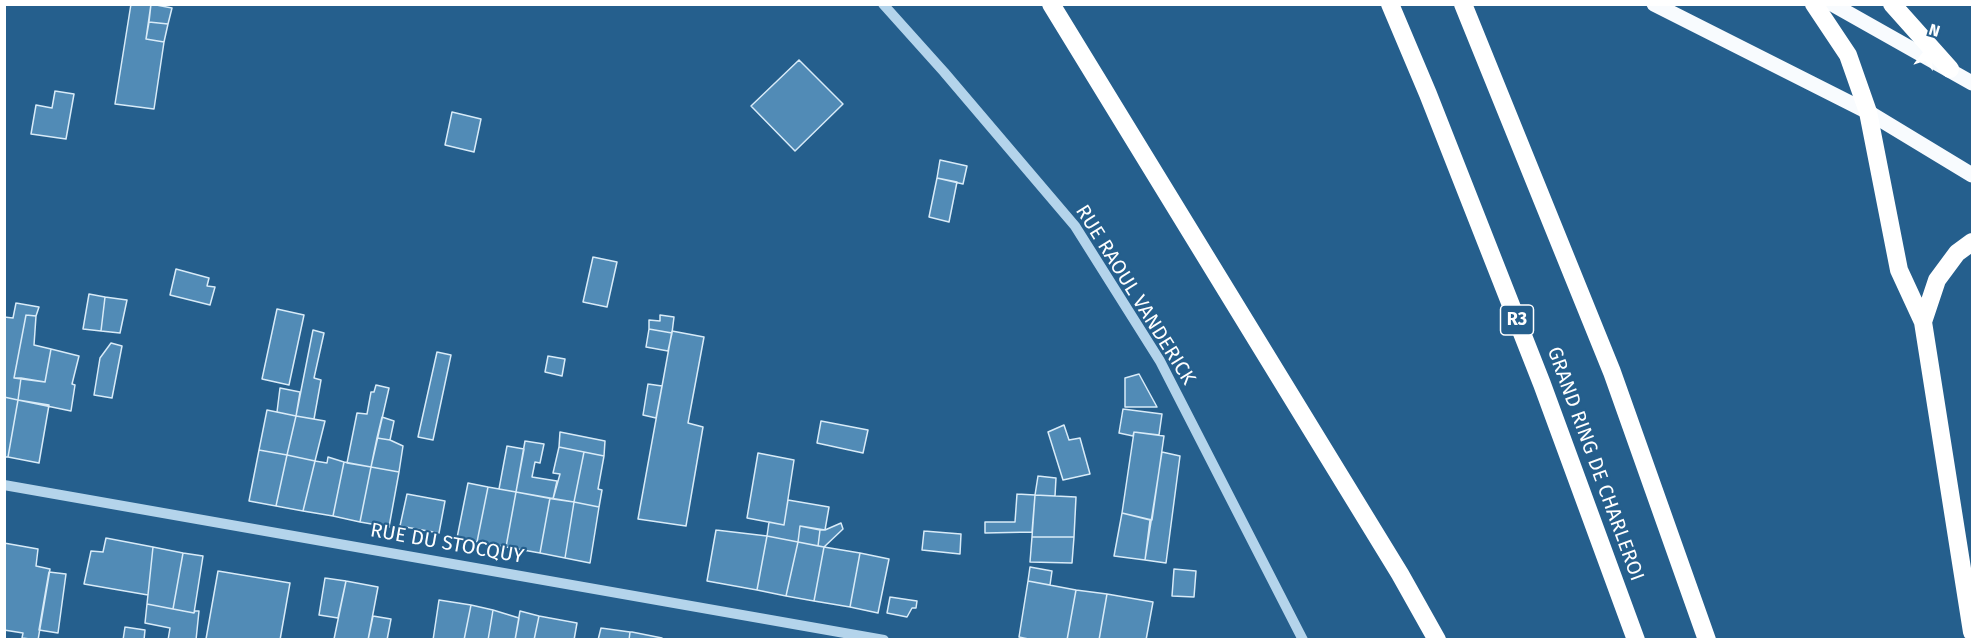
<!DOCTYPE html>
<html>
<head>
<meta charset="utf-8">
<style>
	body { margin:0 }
	#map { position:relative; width:1977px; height:644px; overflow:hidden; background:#255f8d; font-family:"Fira Sans",sans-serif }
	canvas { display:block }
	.frame { position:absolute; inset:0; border:6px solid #fff; pointer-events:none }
	.north { position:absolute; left:1899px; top:18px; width:60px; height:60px; -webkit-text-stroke:4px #255f8d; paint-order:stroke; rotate:17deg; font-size:16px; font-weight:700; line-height:24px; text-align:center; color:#fff }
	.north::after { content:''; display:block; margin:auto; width:21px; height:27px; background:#fff; clip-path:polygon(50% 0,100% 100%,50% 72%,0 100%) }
</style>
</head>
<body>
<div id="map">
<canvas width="1977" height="644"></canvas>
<div class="frame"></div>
<div class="north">N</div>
</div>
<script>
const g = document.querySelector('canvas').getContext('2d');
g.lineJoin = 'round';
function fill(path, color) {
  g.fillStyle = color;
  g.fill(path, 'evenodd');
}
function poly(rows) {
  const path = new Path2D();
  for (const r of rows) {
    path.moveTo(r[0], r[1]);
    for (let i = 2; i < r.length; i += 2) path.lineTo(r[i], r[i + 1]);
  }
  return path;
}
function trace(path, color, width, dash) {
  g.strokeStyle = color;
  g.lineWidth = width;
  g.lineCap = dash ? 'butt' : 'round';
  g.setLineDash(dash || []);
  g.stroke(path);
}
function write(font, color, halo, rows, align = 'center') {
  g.font = font + ' "Fira Sans",sans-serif';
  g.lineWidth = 4.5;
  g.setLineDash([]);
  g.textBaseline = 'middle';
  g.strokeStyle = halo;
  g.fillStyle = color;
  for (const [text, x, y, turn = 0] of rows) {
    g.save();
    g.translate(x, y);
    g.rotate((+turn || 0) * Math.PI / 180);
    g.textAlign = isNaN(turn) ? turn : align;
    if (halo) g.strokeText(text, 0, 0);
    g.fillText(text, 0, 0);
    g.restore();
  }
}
const building = poly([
	[131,4,151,4,146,39,164,42,154,109,115,104,131,4],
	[151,4,172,8,168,24,149,22,151,4],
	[149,22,168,24,164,42,146,39,149,22],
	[799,60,843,104,795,151,751,106,799,60],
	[55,91,74,94,66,139,31,134,36,105,52,108,55,91],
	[452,112,481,119,474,152,445,145,452,112],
	[940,160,967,166,963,184,937,178,940,160],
	[937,178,957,182,949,222,929,217,937,178],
	[593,257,617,262,607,307,583,302,593,257],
	[176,269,209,278,207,286,215,287,210,305,170,295,176,269],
	[89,294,105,297,101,331,83,329,89,294],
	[105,297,127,300,120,333,101,331,105,297],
	[16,303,39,307,36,316,26,315,14,378,21,378,18,400,4,397,4,317,13,318,16,303],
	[277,309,304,315,289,385,262,379,277,309],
	[26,315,36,316,34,345,51,349,45,382,14,378,26,315],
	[660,315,674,317,672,333,649,329,649,320,660,321,660,315],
	[649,329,672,333,668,351,646,347,649,329],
	[313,330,324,333,314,378,321,380,314,419,296,416,313,330],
	[672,331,704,337,688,423,703,427,686,526,638,519,672,331],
	[111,343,122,346,112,398,94,395,100,358,111,343],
	[51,349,79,356,72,384,75,385,71,411,18,400,21,378,45,382,51,349],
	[437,352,451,355,433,440,418,437,437,352],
	[548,356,565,359,562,376,545,372,548,356],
	[1139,374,1157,407,1125,407,1125,378,1139,374],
	[648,384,662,386,656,418,643,415,648,384],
	[376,385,389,388,371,467,347,463,357,413,367,414,371,392,374,392,376,385],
	[280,388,300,392,296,416,277,412,280,388],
	[4,397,18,400,8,457,4,457,4,397],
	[18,400,49,405,39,463,8,457,18,400],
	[1123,409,1162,414,1159,435,1134,432,1133,436,1119,433,1123,409],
	[267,410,296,416,287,455,259,450,267,410],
	[296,416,325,421,315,461,287,455,296,416],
	[382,417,394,421,390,440,377,438,382,417],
	[821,421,868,430,863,453,817,443,821,421],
	[1064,425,1069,440,1080,438,1090,474,1063,480,1048,432,1064,425],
	[560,432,605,441,604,456,559,447,560,432],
	[1134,432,1164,436,1152,520,1122,513,1134,432],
	[377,438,390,440,403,446,399,472,371,467,377,438],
	[525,441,544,444,540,463,535,462,532,477,557,481,553,499,516,492,525,441],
	[507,446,524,449,516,492,499,489,507,446],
	[559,447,584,452,574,502,553,499,560,474,553,473,559,447],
	[259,450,287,455,276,506,249,501,259,450],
	[584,452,604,456,598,489,602,490,599,507,574,502,584,452],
	[1162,452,1180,456,1166,563,1145,560,1162,452],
	[758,453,794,460,784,525,747,518,758,453],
	[287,455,315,461,303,511,276,506,287,455],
	[328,457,344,462,333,516,303,511,315,461,327,463,328,457],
	[344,462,371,467,360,522,333,516,344,462],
	[371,467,399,472,389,527,360,522,371,467],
	[1038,476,1056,478,1055,496,1035,495,1038,476],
	[468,483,488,487,477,542,457,538,468,483],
	[488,487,516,492,506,547,477,542,488,487],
	[516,492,550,498,540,553,506,547,516,492],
	[407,494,445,501,439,533,400,526,407,494],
	[1017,494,1035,495,1032,532,985,533,985,522,1015,522,1017,494],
	[1035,495,1076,497,1074,537,1032,537,1035,495],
	[550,498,574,502,565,558,540,553,550,498],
	[788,500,829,507,825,530,800,526,798,542,767,536,769,522,784,525,788,500],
	[574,502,599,507,590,563,565,558,574,502],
	[1122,513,1150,520,1145,560,1114,556,1122,513],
	[841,523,843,529,824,547,818,546,820,530,825,530,841,523],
	[800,526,820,530,818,546,798,542,800,526],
	[716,530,767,536,757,590,707,581,716,530],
	[924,531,961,534,960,554,922,550,924,531],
	[767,536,798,542,786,596,757,590,767,536],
	[1032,537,1074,537,1072,563,1030,562,1032,537],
	[106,538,153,547,148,595,84,584,91,551,103,552,106,538],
	[798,542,824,547,814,601,786,596,798,542],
	[4,543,38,549,36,566,50,569,38,640,22,638,23,633,4,630,4,543],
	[153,547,183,553,173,609,147,604,153,547],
	[824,547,860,553,850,607,814,601,824,547],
	[183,553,203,556,194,613,173,609,183,553],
	[860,553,889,559,878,613,850,607,860,553],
	[1030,567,1052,571,1050,585,1028,581,1030,567],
	[1174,569,1196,571,1194,597,1172,596,1174,569],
	[218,571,290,583,280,640,206,639,218,571],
	[49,572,66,574,58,633,39,630,49,572],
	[325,578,346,581,338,618,319,615,325,578],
	[346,581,378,587,368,640,334,639,346,581],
	[1028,581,1076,590,1067,640,1033,640,1019,637,1028,581],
	[1076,590,1107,594,1099,640,1067,640,1076,590],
	[1107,594,1153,602,1146,640,1099,640,1107,594],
	[890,597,917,601,916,608,912,608,907,617,887,613,890,597],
	[439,600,471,605,464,640,433,640,439,600],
	[147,604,194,613,195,611,199,611,196,640,168,640,170,628,145,623,147,604],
	[471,605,493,610,488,640,464,640,471,605],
	[493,610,519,618,515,640,488,640,493,610],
	[520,611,539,616,534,640,515,640,520,611],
	[373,616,391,619,387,640,368,640,373,616],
	[539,616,577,623,574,640,534,640,539,616],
	[125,627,145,630,144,640,123,640,125,627],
	[601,628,630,632,629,640,598,640,601,628],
	[630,632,632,632,662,638,662,640,629,640,630,632]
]);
fill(building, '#518bb6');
trace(building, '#d8ebf8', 1.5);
trace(poly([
	[883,4,944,72,1075,226,1160,361,1303,640],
	[4,485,884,640]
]), '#b4d4eb', 10);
trace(poly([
	[1654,4,1868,112,1972,175],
	[1832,4,1972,83]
]), '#f8fbfe', 15);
trace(poly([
	[1051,4,1400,574,1437,640],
	[1390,4,1428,94,1542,384,1636,640],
	[1463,4,1612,372,1707,640],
	[1814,4,1848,55,1868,112,1899,270,1923,322,1972,632],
	[1892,4,1950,69],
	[1923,322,1937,280,1957,253,1972,242]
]), '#fff', 18);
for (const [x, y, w] of [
	[1517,320,33]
]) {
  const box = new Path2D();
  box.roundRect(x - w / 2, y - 15, w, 30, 4.5);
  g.fillStyle = '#255f8d';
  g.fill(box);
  trace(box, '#fff', 1.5);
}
write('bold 18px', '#fff', null, [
	["R3",1517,320]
]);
write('20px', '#fff', '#255f8d', [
	["RUE RAOUL VANDERICK",1135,295,58],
	["GRAND RING DE CHARLEROI",1595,464,70],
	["RUE DU STOCQUY",447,544,10]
]);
</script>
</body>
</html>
